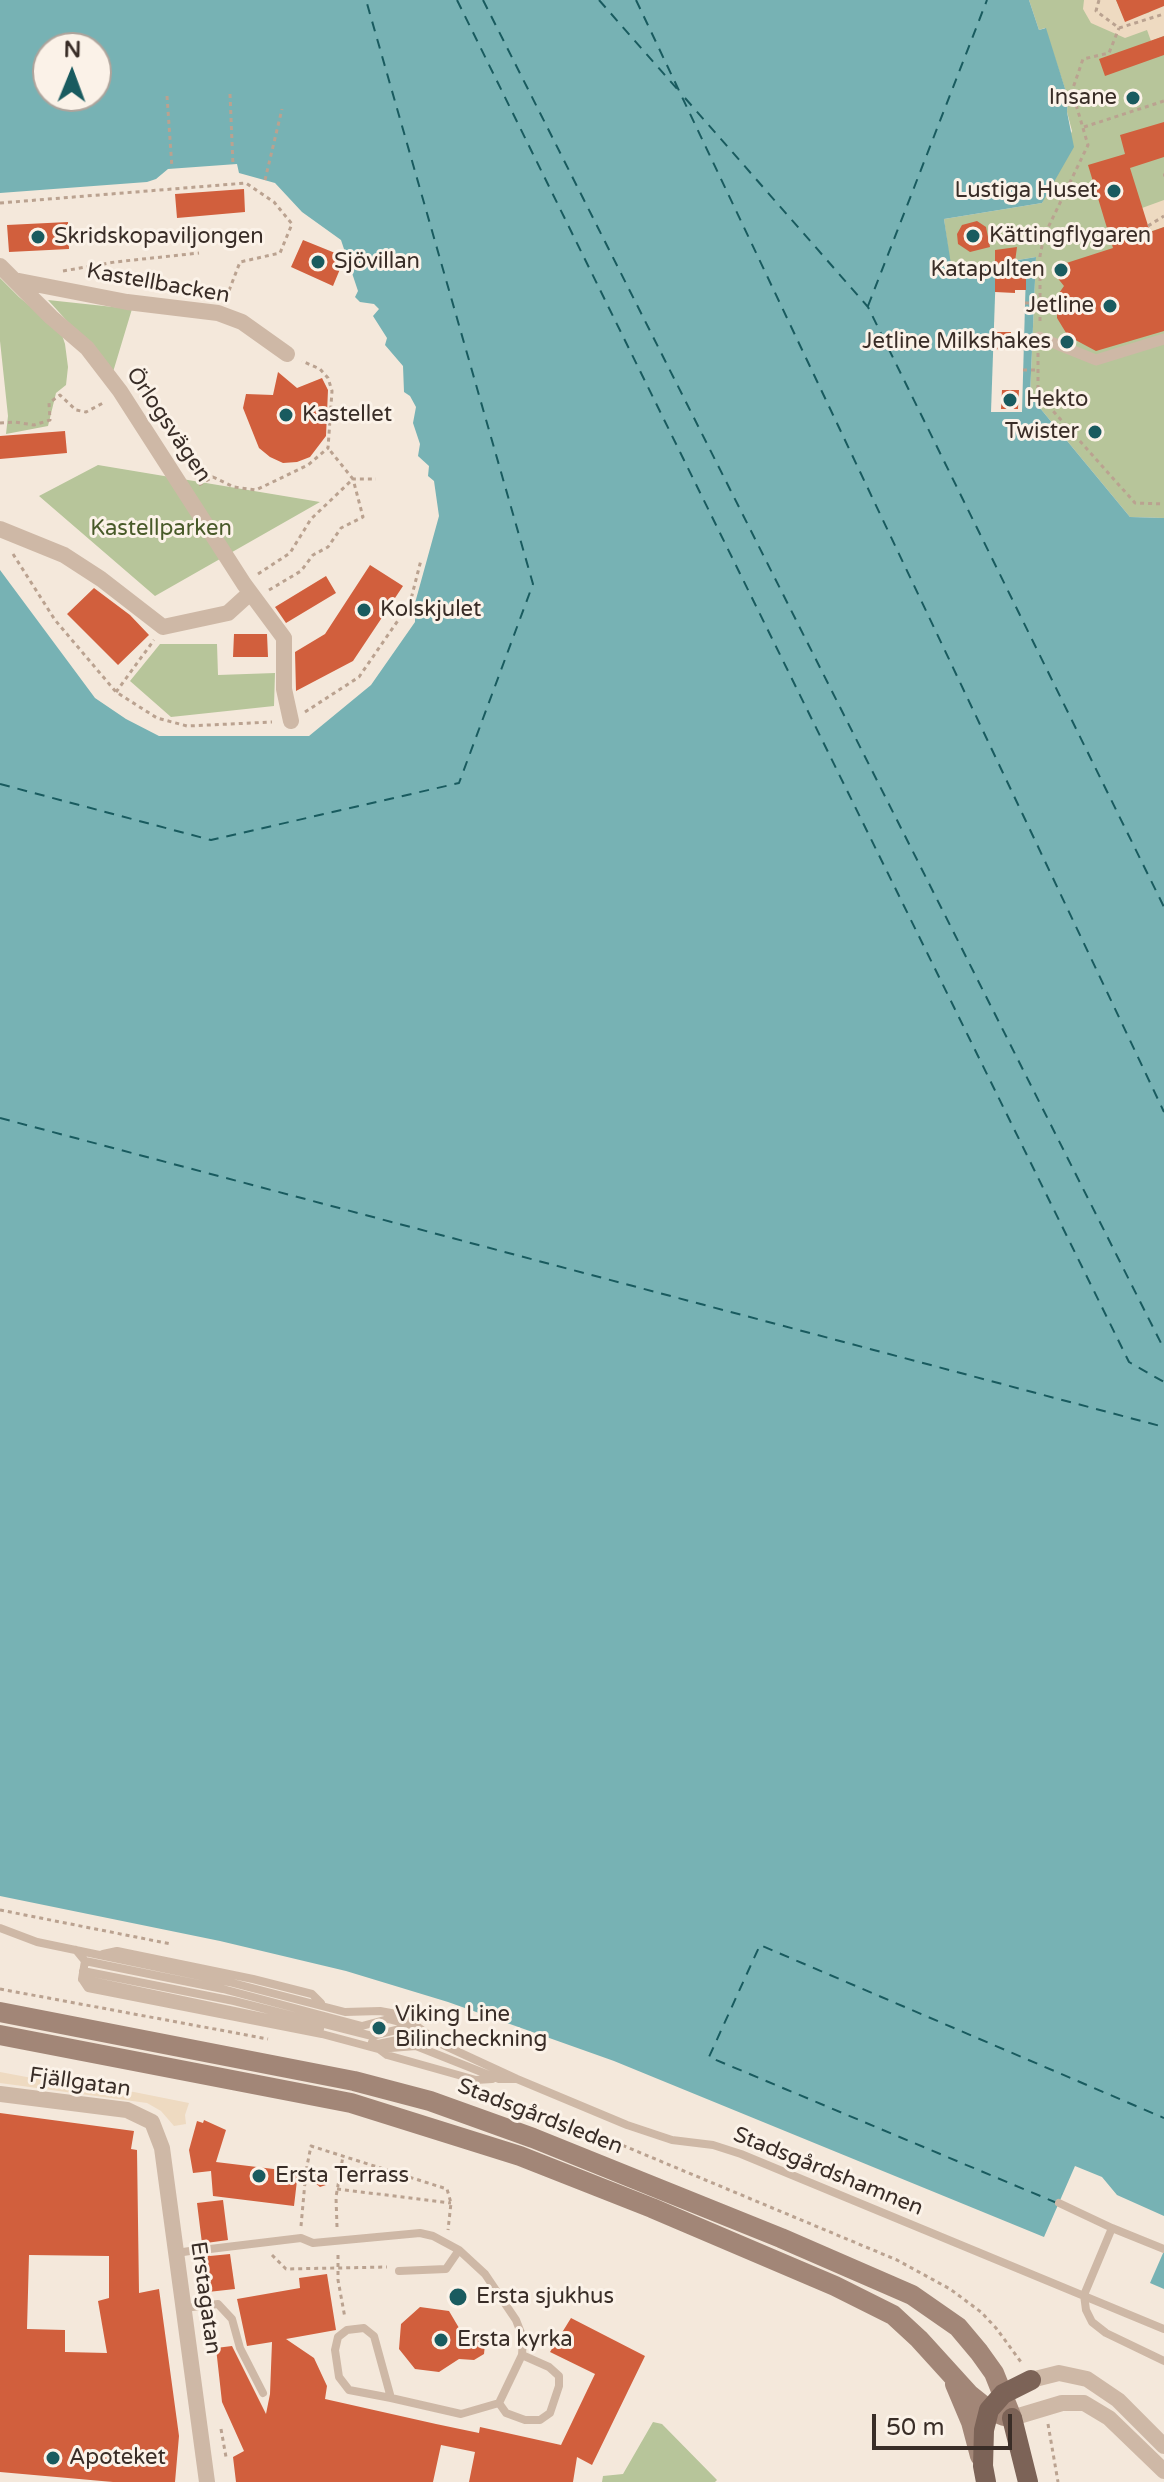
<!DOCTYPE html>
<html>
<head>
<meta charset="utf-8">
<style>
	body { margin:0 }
	#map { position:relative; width:1164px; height:2482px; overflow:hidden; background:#f4e8db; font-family:"Varela Round",sans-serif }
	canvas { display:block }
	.north { position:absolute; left:32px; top:32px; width:80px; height:80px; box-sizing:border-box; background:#fbf2e8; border:2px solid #ada39b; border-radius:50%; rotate:1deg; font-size:22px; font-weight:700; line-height:32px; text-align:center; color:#392d27 }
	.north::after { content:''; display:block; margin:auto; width:28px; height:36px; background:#195b5f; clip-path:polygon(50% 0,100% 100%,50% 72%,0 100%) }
	.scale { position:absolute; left:872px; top:2414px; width:140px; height:36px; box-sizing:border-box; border:4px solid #392d27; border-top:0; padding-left:10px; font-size:24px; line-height:28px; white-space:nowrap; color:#392d27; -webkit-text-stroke:6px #fbf2e8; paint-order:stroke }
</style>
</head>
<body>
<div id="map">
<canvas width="1164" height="2482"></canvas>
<div class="north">N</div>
<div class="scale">50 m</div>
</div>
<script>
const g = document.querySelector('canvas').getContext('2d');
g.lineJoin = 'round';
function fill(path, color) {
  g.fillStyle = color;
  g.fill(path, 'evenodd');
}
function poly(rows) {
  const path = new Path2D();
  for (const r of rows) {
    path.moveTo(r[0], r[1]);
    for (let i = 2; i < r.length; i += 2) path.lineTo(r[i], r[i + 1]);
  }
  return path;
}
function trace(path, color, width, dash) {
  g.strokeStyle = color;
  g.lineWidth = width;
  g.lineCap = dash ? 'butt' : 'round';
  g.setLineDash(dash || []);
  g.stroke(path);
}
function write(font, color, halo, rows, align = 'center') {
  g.font = font + ' "Varela Round",sans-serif';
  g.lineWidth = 6;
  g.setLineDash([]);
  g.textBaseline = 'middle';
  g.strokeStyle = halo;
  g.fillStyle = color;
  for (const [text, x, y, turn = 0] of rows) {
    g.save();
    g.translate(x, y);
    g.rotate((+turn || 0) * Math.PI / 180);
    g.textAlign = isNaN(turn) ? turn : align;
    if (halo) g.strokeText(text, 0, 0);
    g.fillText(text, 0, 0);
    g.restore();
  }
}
fill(poly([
	[1029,0,1164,0,1164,518,1130,517,1030,396,1036,257,951,271,944,219,1042,203,1072,131,1067,112,1068,98,1045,28,1039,30],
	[0,278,19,297,61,332,65,344,68,367,66,385,56,393,48,426,6,434,8,416,0,341],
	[48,300,132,309,113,372],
	[98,465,320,502,155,596,39,496],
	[160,644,217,644,218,675,275,673,274,706,171,717,130,681],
	[653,2422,662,2424,717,2480,715,2482,602,2482,603,2476,623,2474]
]), '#b7c59a');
fill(poly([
	[1084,0,1116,0,1124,18,1148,13,1164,3,1164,36,1151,41,1147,30,1125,38,1091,23,1083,9],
	[1164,200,1164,227,1149,232,1142,208],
	[0,2072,48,2081,134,2092,189,2103,185,2115,186,2124,174,2126,161,2111,147,2103,0,2083]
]), '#eedac1');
fill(poly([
	[0,0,1029,0,1039,30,1046,28,1068,98,1067,112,1074,147,1042,203,944,219,952,271,1036,257,1030,396,1130,517,1164,518,1164,2216,1117,2195,1102,2177,1075,2166,1044,2237,614,2061,448,2002,346,1971,220,1941,0,1896,0,570,95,698,126,719,159,736,309,736,371,685,415,622,415,603,439,516,434,481,428,476,429,466,418,456,420,444,413,423,416,407,410,396,404,392,403,366,385,345,387,338,373,316,379,309,374,304,360,302,355,297,358,291,341,240,302,212,275,183,239,173,237,164,168,169,156,179,147,182,0,193],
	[48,48,96,48,96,96,48,96],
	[1164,2251,1164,2289,1150,2283]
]), '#77b2b4');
fill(poly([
	[996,268,1026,270,1022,412,991,412]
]), '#f4e8db');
trace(poly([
	[457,0,1129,1362,1164,1382],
	[483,0,1164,1349],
	[599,0,678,90],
	[636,0,1164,1112],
	[685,98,868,307,1164,907],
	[868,306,987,0],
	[0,784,211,840,459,783,533,584,366,0],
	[0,1118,1164,1427],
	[1057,2203,709,2057,760,1945,1164,2118]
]), '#195b5f', 2, [10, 8]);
fill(poly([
	[1116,0,1164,0,1164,6,1125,22],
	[1164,36,1164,55,1105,76,1099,59],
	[1164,122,1164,157,1130,168,1150,232,1164,227,1164,331,1096,351,1068,336,1057,318,1057,296,1064,286,1056,276,1054,267,1113,248,1088,165,1125,154,1120,135],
	[244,189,245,212,177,218,175,194],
	[977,221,986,227,990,247,970,252,958,244,957,234,962,225],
	[68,222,69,249,9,252,7,225],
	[303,240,345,257,333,286,291,267],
	[1017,247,1014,269,1026,270,1026,290,1015,290,1015,293,995,292,995,250],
	[995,332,1011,332,1010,350,994,349],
	[278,372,297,388,322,378,328,390,326,436,310,457,297,462,283,463,270,457,259,448,243,408,246,394,273,395],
	[1002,390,1019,390,1018,409,1001,409],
	[65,431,67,453,0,459,0,436],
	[370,565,403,586,353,661,296,691,295,652,325,634],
	[326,576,336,593,286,623,275,607],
	[94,588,130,615,149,635,118,665,67,614],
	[234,634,267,634,268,657,233,657],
	[0,2113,134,2131,131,2149,137,2150,139,2293,159,2289,179,2436,175,2482,113,2482,0,2472],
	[29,2255,109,2256,109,2298,98,2301,107,2353,65,2352,65,2330,27,2329],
	[204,2120,226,2130,216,2162,298,2172,294,2206,213,2196,211,2171,193,2173,189,2150,197,2121,203,2123],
	[323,2169,329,2173,330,2180,326,2185,320,2187,309,2178,316,2170],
	[223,2200,228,2240,206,2243,203,2251,210,2256,230,2254,235,2289,208,2292,197,2203],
	[327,2274,336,2330,286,2339,314,2358,327,2386,325,2399,436,2424,479,2433,480,2427,561,2445,595,2374,550,2352,571,2318,645,2356,592,2465,577,2457,573,2482,469,2482,475,2452,441,2445,433,2482,236,2482,233,2457,244,2451,222,2402,216,2348,232,2346,266,2414,270,2394,272,2342,247,2346,237,2299,300,2288,299,2278],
	[420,2307,449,2311,462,2333,478,2335,485,2344,484,2354,474,2360,459,2359,439,2372,415,2369,399,2349,401,2324]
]), '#d15f3d');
trace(poly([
	[1099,0,1096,11,1119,28,1164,14],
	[230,94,233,165],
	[167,96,172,168],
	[1084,127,1164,101],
	[1163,175,1164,175],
	[265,180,282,109],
	[0,203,246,183,274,202,292,224,280,253,240,262,227,296],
	[1148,226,1164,216],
	[1006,231,1095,240,1110,238],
	[63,271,115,262,199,253],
	[1025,303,1041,303],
	[1040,321,1040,256,1044,236,1088,145,1072,91,1083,59,1109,53,1119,28],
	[1038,353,1038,394,1135,503,1164,504],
	[1023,370,1037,370],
	[0,423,15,422,34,425,50,420,49,403,60,395,76,410,86,412,105,402],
	[199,485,213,477,234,487,256,490,308,465,328,448,332,391,328,378,320,369,302,361],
	[13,554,55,620,116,692,157,718,187,726,272,722],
	[258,574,290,553,311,519,353,479,328,448],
	[269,590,301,571,313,555,328,547,341,528,363,517,353,479,376,479],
	[116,692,154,640],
	[305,712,359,677,410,603,421,560],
	[0,1910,171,1944],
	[0,1989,268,2039],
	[488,2094,617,2143,897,2260,950,2289,981,2312,996,2328,1021,2362],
	[337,2189,451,2203],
	[301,2226,306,2171,311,2146,447,2189,451,2203,448,2230],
	[337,2227,336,2197,343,2156],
	[272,2255,286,2269,387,2267],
	[338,2255,338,2280,345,2318],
	[1048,2424,1058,2482],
	[221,2429,226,2457]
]), '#baa290', 3, [4, 4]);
trace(poly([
	[0,1928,37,1942,229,1982,345,2012,380,2011,402,2015,426,2033],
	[76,1950,85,1961,82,1979,88,1988,322,2034,378,2049,416,2046,499,2079,515,2079],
	[103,1954,117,1951,253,1979,312,1994,321,2003],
	[85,1961,223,1989,362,2026,388,2019,411,2025],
	[83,1971,234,2001,372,2036,400,2029,413,2031,517,2079,627,2125,672,2140,713,2145,741,2154,1164,2329],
	[82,1979,320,2029],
	[372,2042,378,2044,422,2035],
	[379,2049,387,2055,476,2080,492,2079],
	[1059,2203,1112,2228],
	[210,2249,301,2238,313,2243,420,2233,433,2236,459,2250,485,2274,516,2320,523,2338,522,2355,549,2367,559,2376,559,2386,550,2413,540,2420,525,2420,506,2413,499,2403,522,2355],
	[1164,2249,1112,2228,1084,2295,1086,2310,1092,2322,1106,2333,1164,2361],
	[177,2253,196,2250],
	[399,2271,446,2269,459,2250],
	[184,2308,218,2304,232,2319,240,2348,263,2393],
	[391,2398,349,2390,339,2377,335,2350,338,2337,347,2330,364,2328,374,2336,391,2398,461,2414,499,2403]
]), '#ceb8a6', 8);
trace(poly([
	[1039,337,1096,360,1164,339]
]), '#ceb8a6', 11);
trace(poly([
	[0,266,51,317,87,348,120,391,244,584,284,638,284,689,291,721],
	[14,280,127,302,218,313,242,322,287,354],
	[0,529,64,555,101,579,163,627,228,613,250,593],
	[0,2094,127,2110,152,2122,162,2148,207,2482],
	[1031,2380,1059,2373,1087,2379,1118,2400,1164,2446],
	[1012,2418,1062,2403,1084,2403,1109,2418,1164,2471]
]), '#ceb8a6', 16);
trace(poly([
	[0,2012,354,2081,430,2101,533,2138,781,2238,912,2295,958,2327,979,2352,994,2373,1012,2418],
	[0,2035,351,2103,520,2156,652,2208,835,2286,893,2315,919,2339,969,2394,989,2410,1004,2416],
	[955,2384,971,2422,980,2456]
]), '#a28677', 20);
trace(poly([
	[1012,2418,1028,2482],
	[986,2482,983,2466,984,2430,989,2410,1003,2394,1031,2380]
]), '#7c6357', 20);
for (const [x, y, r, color] of [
	[1133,98,8,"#195b5f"],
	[1114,191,8,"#195b5f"],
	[973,236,8,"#195b5f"],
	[38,237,8,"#195b5f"],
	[318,262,8,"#195b5f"],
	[1061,270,8,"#195b5f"],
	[1110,306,8,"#195b5f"],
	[1067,342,8,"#195b5f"],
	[1010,400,8,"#195b5f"],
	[286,415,8,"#195b5f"],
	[1095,432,8,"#195b5f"],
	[364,610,8,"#195b5f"],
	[379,2028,8,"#195b5f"],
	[259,2176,8,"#195b5f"],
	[458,2297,10,"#195b5f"],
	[441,2340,8,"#195b5f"],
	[53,2458,8,"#195b5f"]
]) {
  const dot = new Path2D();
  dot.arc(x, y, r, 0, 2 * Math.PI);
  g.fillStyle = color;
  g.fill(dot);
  trace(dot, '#fbf2e8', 3);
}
write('22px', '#392d27', '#fbf2e8', [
	["Insane",1117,98,"right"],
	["Lustiga Huset",1098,191,"right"],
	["Kättingflygaren",989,236],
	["Skridskopaviljongen",54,237],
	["Sjövillan",334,262],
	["Katapulten",1045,270,"right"],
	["Jetline",1094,306,"right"],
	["Jetline Milkshakes",1051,342,"right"],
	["Hekto",1026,400],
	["Kastellet",302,415],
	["Twister",1079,432,"right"],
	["Kolskjulet",380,610],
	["Viking Line",395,2015],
	["Bilincheckning",395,2040],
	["Ersta Terrass",275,2176],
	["Ersta sjukhus",476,2297],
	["Ersta kyrka",457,2340],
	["Apoteket",69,2458]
], 'left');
write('22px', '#392d27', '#fbf2e8', [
	["Kastellbacken",158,284,10],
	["Örlogsvägen",168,425,56],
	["Fjällgatan",80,2083,8],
	["Stadsgårdsleden",540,2117,21],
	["Stadsgårdshamnen",828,2172,22],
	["Erstagatan",205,2298,82]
]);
write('22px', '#485a29', '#fbf2e8', [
	["Kastellparken",161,529]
]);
</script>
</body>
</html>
